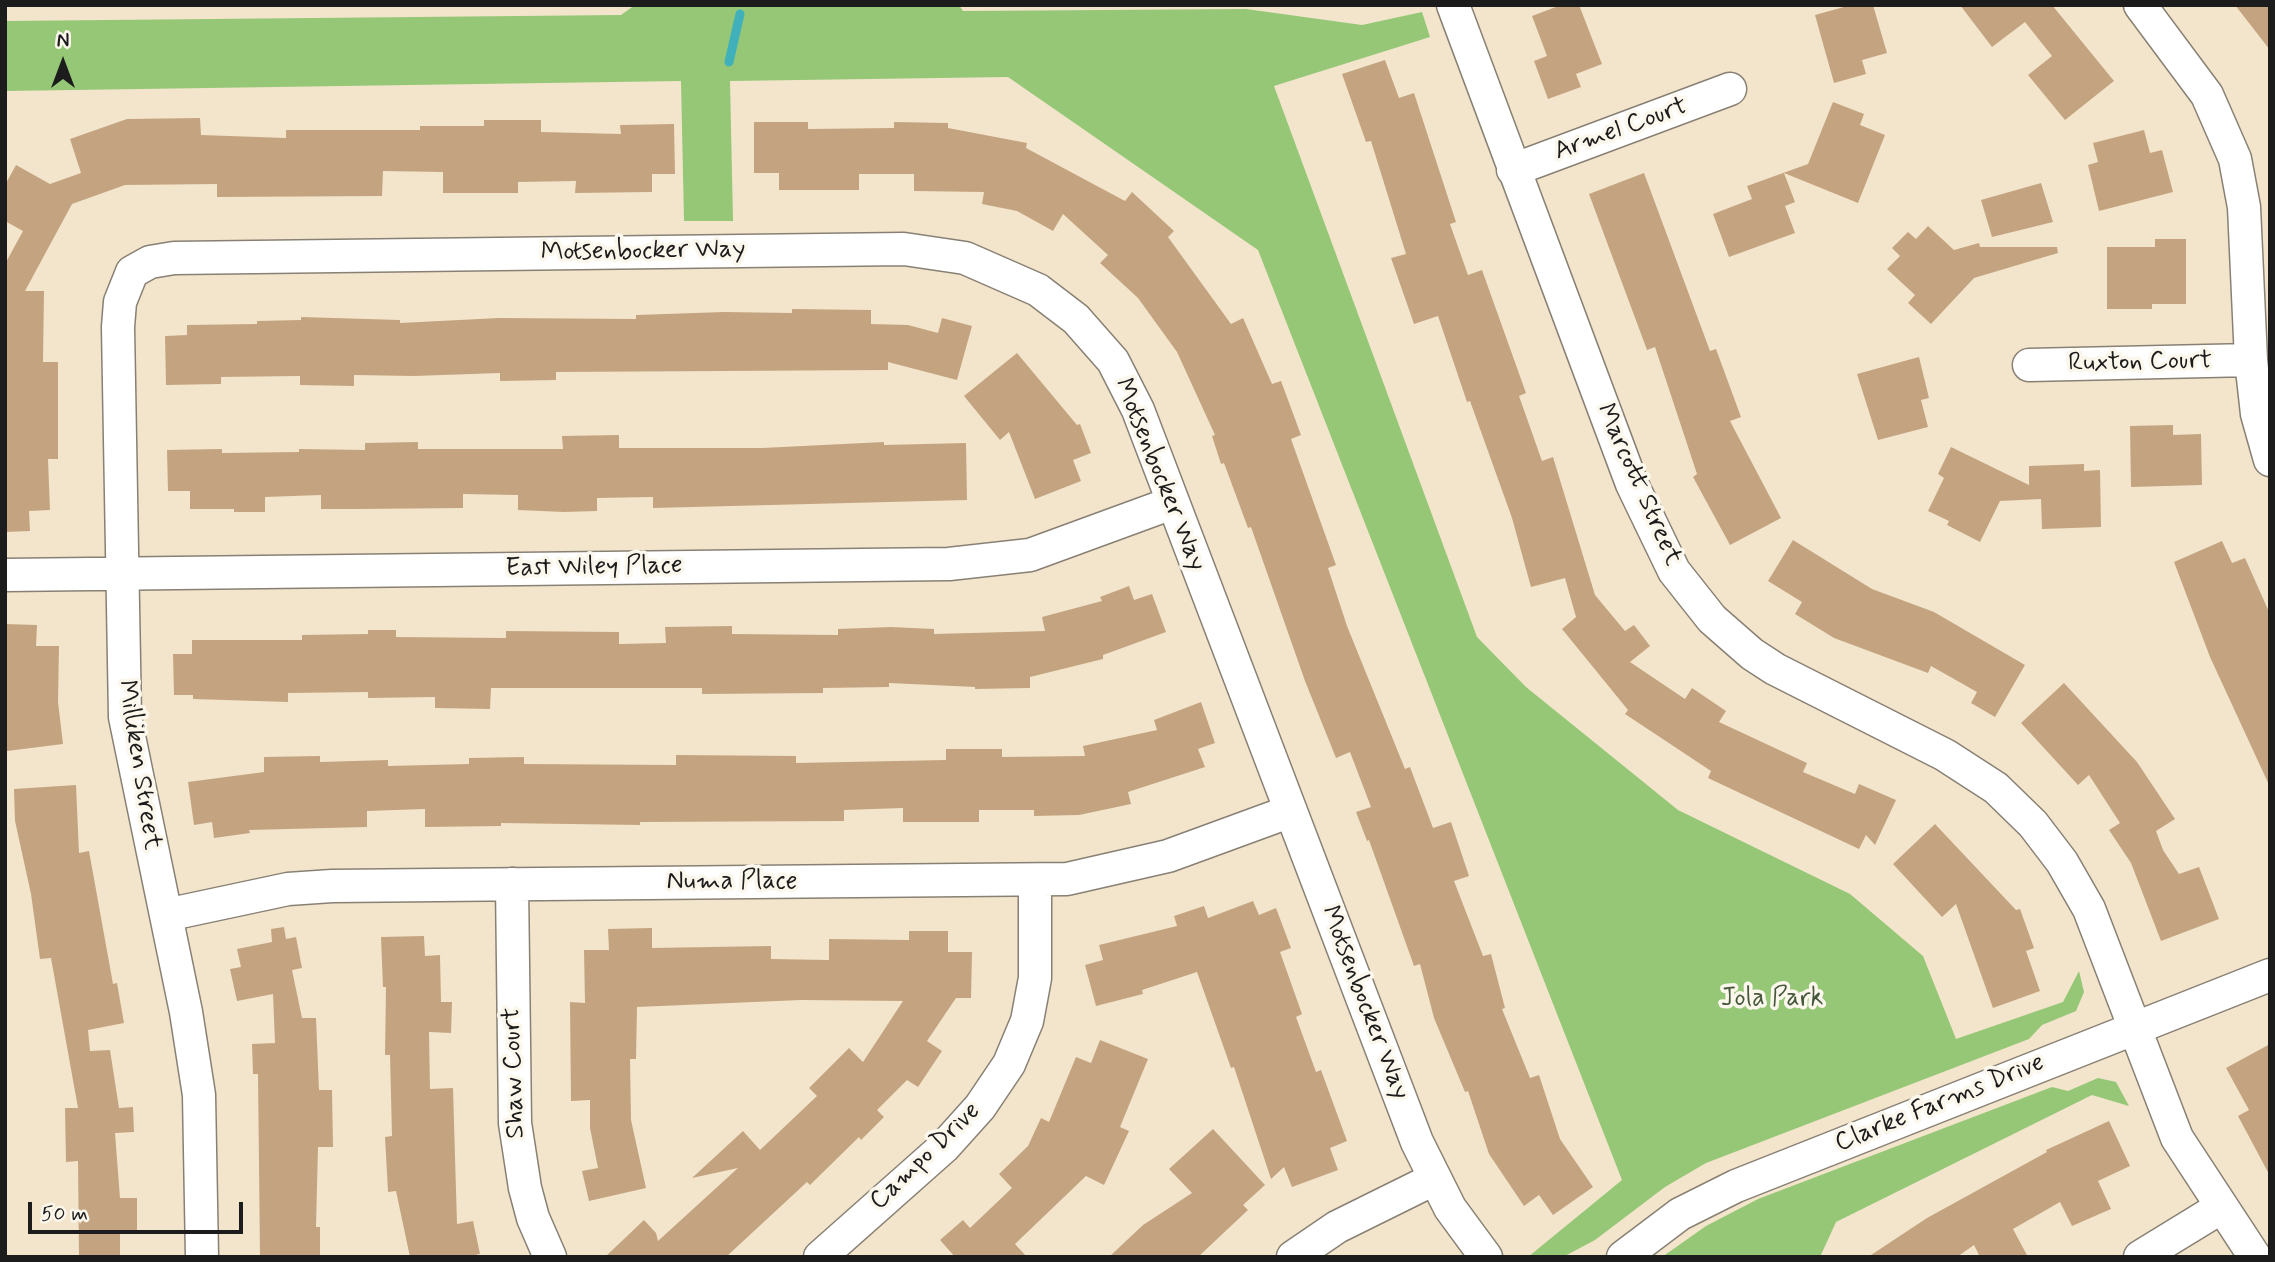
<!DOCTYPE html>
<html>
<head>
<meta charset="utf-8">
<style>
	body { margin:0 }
	#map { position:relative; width:2275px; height:1262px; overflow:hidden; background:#f3e5cb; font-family:Mynerve,sans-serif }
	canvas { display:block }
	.frame { position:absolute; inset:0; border:7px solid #1c1c1c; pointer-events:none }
	.north { position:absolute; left:28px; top:28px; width:70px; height:70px; -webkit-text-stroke:5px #fbf7ec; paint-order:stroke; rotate:0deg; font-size:19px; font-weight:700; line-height:28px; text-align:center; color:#1c1c1c }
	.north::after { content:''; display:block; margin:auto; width:24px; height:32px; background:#1c1c1c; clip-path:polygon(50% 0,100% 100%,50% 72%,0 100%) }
	.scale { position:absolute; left:28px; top:1202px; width:215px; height:32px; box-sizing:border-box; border:4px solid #1c1c1c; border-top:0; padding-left:9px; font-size:21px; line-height:24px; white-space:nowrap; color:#1c1c1c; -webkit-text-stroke:5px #fbf7ec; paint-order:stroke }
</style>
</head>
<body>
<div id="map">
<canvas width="2275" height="1262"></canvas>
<div class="frame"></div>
<div class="north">N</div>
<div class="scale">50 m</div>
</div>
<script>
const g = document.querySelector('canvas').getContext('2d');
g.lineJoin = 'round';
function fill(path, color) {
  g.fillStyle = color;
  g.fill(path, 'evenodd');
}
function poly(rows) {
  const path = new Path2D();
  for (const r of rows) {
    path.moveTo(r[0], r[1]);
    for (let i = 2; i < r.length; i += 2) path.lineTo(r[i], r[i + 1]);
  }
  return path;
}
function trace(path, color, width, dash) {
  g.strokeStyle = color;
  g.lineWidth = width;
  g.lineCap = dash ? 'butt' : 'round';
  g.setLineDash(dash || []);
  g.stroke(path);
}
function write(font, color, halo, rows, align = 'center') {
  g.font = font + ' Mynerve,sans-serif';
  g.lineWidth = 7;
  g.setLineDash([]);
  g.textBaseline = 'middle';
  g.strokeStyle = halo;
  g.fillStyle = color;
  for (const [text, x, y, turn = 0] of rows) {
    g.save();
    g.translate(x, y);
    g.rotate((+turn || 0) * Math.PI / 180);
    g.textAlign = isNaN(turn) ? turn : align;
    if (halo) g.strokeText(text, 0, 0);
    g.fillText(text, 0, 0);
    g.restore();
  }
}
fill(poly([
	[635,5,959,5,963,11,1246,9,1362,25,1422,12,1430,37,1274,86,1477,637,1526,687,1678,810,1850,894,1923,956,1956,1039,2063,1002,2079,971,2084,992,2076,1011,2042,1025,2029,1039,1706,1163,1665,1187,1595,1240,1563,1257,1528,1257,1622,1180,1258,250,1008,77,730,81,733,221,684,221,681,81,5,91,5,21,621,15],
	[2098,1078,2116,1082,2129,1106,2092,1095,1836,1222,1820,1257,1662,1257,1706,1226,1758,1199,2052,1087,2068,1091]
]), '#95c777');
trace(poly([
	[729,62,740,14]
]), '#40b0bb', 9);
fill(poly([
	[1561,5,1579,5,1602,64,1576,74,1581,87,1548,99,1534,61,1547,56,1532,16],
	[1851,5,1873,5,1887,53,1862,60,1866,74,1834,83,1815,15],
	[1960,5,2052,5,2114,81,2065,120,2028,75,2052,56,2025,22,1992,47],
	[2235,5,2270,5,2270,50],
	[1385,60,1399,98,1414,93,1456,222,1450,224,1468,275,1482,270,1526,393,1519,396,1542,461,1553,457,1595,595,1625,631,1634,625,1650,646,1630,662,1685,699,1692,688,1726,711,1719,722,1807,763,1803,772,1855,794,1859,784,1896,800,1875,845,1866,835,1859,849,1708,778,1711,771,1625,714,1628,710,1562,629,1576,617,1565,578,1531,587,1512,518,1470,401,1467,402,1438,316,1414,324,1391,258,1406,254,1371,141,1366,142,1342,74],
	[1833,102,1864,114,1860,125,1885,135,1858,203,1784,173,1795,202,1785,206,1795,233,1729,257,1713,214,1752,199,1747,186,1808,164],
	[200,118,201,135,286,138,286,130,420,130,420,126,484,126,484,120,541,120,541,132,621,134,620,125,674,124,675,174,652,174,652,192,575,193,576,181,518,182,518,193,443,193,443,172,383,171,382,196,217,197,217,184,125,185,72,204,25,291,44,291,43,362,58,362,58,459,48,459,50,510,29,511,30,531,5,532,5,264,23,231,5,221,5,185,16,165,50,184,81,173,70,139,127,119],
	[754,122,808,122,808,129,894,128,894,122,948,123,948,128,1027,143,1026,148,1125,201,1132,192,1174,231,1168,237,1231,324,1243,318,1272,384,1281,381,1301,435,1291,439,1336,565,1328,568,1347,626,1405,769,1410,767,1433,828,1451,822,1469,876,1454,881,1483,956,1491,954,1505,1008,1502,1009,1530,1078,1539,1075,1560,1139,1593,1187,1553,1215,1539,1195,1524,1206,1489,1154,1468,1091,1465,1092,1434,1018,1420,964,1414,966,1369,840,1367,841,1356,812,1371,807,1350,752,1336,758,1305,681,1251,527,1248,528,1224,463,1221,464,1212,436,1215,435,1177,352,1138,298,1100,263,1108,255,1063,214,1053,231,1017,211,982,204,984,192,914,191,914,174,859,174,859,190,779,190,779,173,754,173],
	[2144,130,2150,153,2162,150,2173,192,2099,211,2088,165,2098,162,2093,143],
	[1644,173,1710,351,1716,349,1741,417,1730,421,1781,518,1730,545,1693,477,1697,474,1655,347,1647,350,1589,194],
	[2041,183,2053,222,1992,237,1981,200],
	[1928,226,1954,250,1979,243,1980,247,2057,247,2058,253,1974,278,1931,324,1908,303,1915,295,1887,269,1900,256,1892,248,1908,232,1916,239],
	[2155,239,2186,239,2186,304,2152,304,2152,309,2107,309,2107,247,2155,247],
	[792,309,871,310,871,324,908,325,938,333,942,318,972,326,957,380,888,362,888,370,556,372,556,380,500,381,500,373,414,376,354,375,354,386,300,385,300,376,221,377,221,384,166,385,165,336,187,335,187,325,257,324,257,321,301,320,301,317,400,320,400,323,499,318,636,319,636,315,724,312,792,313],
	[1017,353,1077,425,1080,424,1091,453,1073,460,1081,481,1035,499,1009,432,1000,440,964,396],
	[1919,357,1929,398,1921,400,1928,427,1878,440,1857,374],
	[2173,425,2173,435,2201,434,2202,485,2131,487,2130,426],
	[619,435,619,448,762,448,884,442,884,445,966,443,967,500,653,508,653,497,597,498,597,511,564,512,518,510,518,495,463,494,463,508,359,509,321,509,321,495,265,497,265,512,234,512,234,509,190,509,190,491,168,491,167,450,222,449,222,453,299,452,299,449,365,450,365,443,418,442,418,449,563,449,562,436],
	[1951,447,2029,485,2029,466,2084,464,2084,471,2100,470,2101,527,2042,529,2041,499,2000,501,1980,542,1947,525,1949,521,1928,511,1944,478,1938,474],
	[1793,540,1872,589,1934,612,2025,665,1995,717,1971,703,1977,692,1931,666,1928,673,1834,638,1795,614,1802,602,1768,581],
	[2222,541,2232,563,2245,558,2270,614,2270,787,2210,657,2174,562],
	[1129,586,1134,600,1152,594,1166,632,1103,655,1103,659,1030,677,1030,688,975,689,975,687,889,683,889,687,823,688,823,693,702,694,702,688,491,688,490,709,435,708,435,697,368,698,368,692,288,693,288,702,193,699,193,695,174,695,173,654,192,654,192,640,302,640,302,635,368,634,368,630,396,630,396,637,506,638,506,631,619,632,619,644,666,643,665,627,732,626,732,634,838,635,838,629,891,627,934,629,934,634,1045,631,1042,617,1102,601,1100,597],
	[5,624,37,625,36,646,59,646,58,702,63,744,7,751],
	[2064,683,2137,762,2175,819,2156,831,2163,850,2179,874,2199,867,2219,919,2161,941,2131,863,2109,830,2120,823,2089,775,2078,785,2021,723],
	[1201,702,1215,743,1198,749,1205,767,1128,792,1131,804,1079,815,1034,816,1034,810,979,810,979,822,903,822,903,808,844,810,844,821,640,822,640,825,501,823,501,826,425,827,425,809,367,811,367,827,249,830,250,833,214,838,212,822,194,825,188,782,264,772,264,757,320,756,320,762,388,760,388,766,469,764,469,758,524,757,524,764,676,765,676,755,796,756,796,763,946,760,946,749,1002,749,1002,757,1085,756,1083,746,1157,730,1154,720],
	[76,785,79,853,89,851,113,984,117,983,124,1023,88,1030,90,1051,110,1050,119,1108,133,1107,134,1132,115,1133,120,1198,137,1198,137,1230,120,1230,120,1257,79,1257,78,1161,66,1162,65,1108,78,1108,51,958,40,959,31,894,15,821,14,789],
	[1935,824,2016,910,2020,909,2034,948,2026,951,2040,991,1993,1008,1956,904,1942,917,1893,864],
	[1253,901,1259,915,1276,908,1291,948,1280,952,1302,1014,1296,1017,1316,1072,1321,1070,1347,1141,1330,1148,1338,1170,1292,1187,1284,1167,1271,1179,1234,1067,1231,1068,1197,972,1142,990,1143,994,1096,1006,1085,965,1103,960,1099,945,1177,926,1174,916,1204,906,1208,918],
	[284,927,286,939,296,937,302,968,292,970,302,1018,316,1018,319,1090,332,1090,333,1147,318,1147,316,1227,320,1227,320,1257,260,1257,258,1074,253,1074,252,1044,275,1043,273,994,237,1001,230,969,241,967,237,949,272,942,271,929],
	[652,928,652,948,771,946,771,959,829,960,829,939,909,940,909,931,948,931,948,952,972,952,971,998,956,998,927,1041,942,1051,918,1087,907,1080,877,1110,884,1117,861,1140,859,1137,810,1185,807,1182,726,1257,605,1257,644,1220,656,1233,658,1241,738,1168,692,1178,743,1131,760,1150,817,1096,809,1088,849,1048,863,1062,903,1001,801,1000,637,1007,636,1059,630,1059,631,1120,646,1188,589,1201,582,1171,598,1168,590,1128,590,1100,571,1101,570,1002,585,1003,584,950,609,950,608,929],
	[424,936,425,956,440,955,441,1002,452,1002,451,1033,429,1032,430,1089,453,1088,457,1224,473,1221,480,1254,465,1257,410,1257,396,1191,388,1192,385,1137,392,1136,390,1055,385,1055,386,987,383,987,381,937],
	[1100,1040,1148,1059,1120,1127,1129,1131,1104,1185,1086,1176,1015,1244,1027,1257,955,1257,940,1240,963,1220,970,1228,1012,1188,999,1174,1028,1146,1041,1118,1049,1122,1076,1057,1091,1063],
	[2270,1044,2270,1176,2238,1116,2249,1110,2226,1068],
	[2109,1121,2130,1166,2098,1181,2111,1209,2072,1226,2060,1202,2013,1229,2028,1257,1980,1257,1974,1245,1957,1257,1868,1257,1927,1218,2047,1152,2046,1150],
	[1213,1129,1265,1185,1243,1205,1248,1210,1198,1257,1109,1257,1143,1225,1192,1193,1169,1169]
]), '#c4a480');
const minor = poly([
	[1453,5,1632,484,1674,571,1712,619,1752,654,1775,669,1945,755,1996,788,2033,824,2062,862,2089,909,2177,1138,2255,1257],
	[2140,5,2207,95,2235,159,2244,207,2251,360,2257,414,2270,460],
	[1513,170,1730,89],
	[2029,365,2251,360],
	[5,575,949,564,1030,555,1172,503],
	[512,884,515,1123,525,1188,533,1218,550,1257],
	[166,915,288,889,332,886,1067,879,1168,856,1291,811],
	[202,1257,199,1095,186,1012,125,717,118,327,120,302,132,272,150,262,174,258,904,249,965,258,1038,290,1076,319,1113,361,1138,410,1417,1142,1450,1208,1486,1257],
	[820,1257,944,1147,980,1107,1009,1064,1027,1021,1035,978,1035,881],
	[1293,1257,1337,1227,1434,1179],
	[1623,1257,1680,1214,1736,1186,2270,975],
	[2140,1257,2220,1208]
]);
trace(minor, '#888074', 35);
trace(minor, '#fff', 32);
write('26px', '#1c1c1c', '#fbf7ec', [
	["Armel Court",1621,130,-20],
	["Motsenbocker Way",643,252,-1],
	["Ruxton Court",2140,363,-1],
	["Motsenbocker Way",1159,475,68],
	["Marcott Street",1638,485,66],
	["East Wiley Place",594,568,-1],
	["Milliken Street",138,765,81],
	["Numa Place",732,883],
	["Motsenbocker Way",1364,1003,69],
	["Shaw Court",515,1073,-92],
	["Clarke Farms Drive",1940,1104,-22],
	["Campo Drive",926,1157,-44]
]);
write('26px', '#46583c', '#fbf7ec', [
	["Jola Park",1772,1000]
]);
</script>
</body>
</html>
